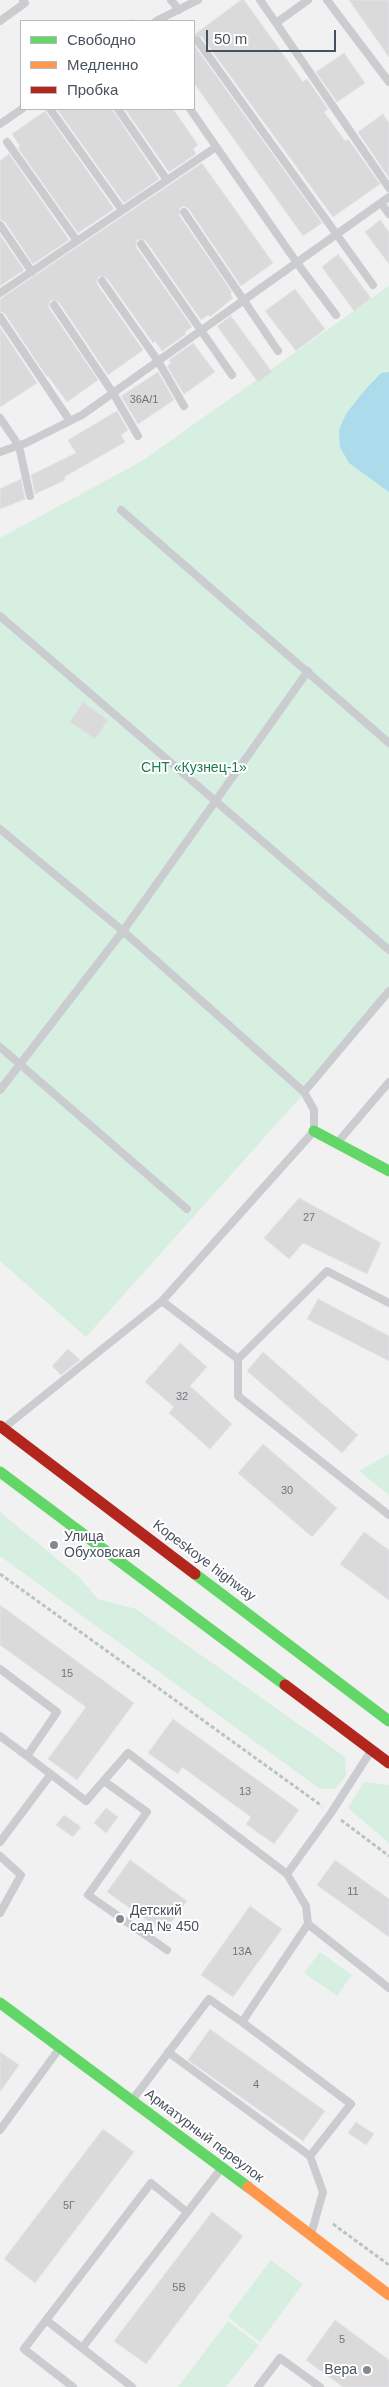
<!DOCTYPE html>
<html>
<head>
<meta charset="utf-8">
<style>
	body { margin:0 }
	#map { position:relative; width:389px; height:2387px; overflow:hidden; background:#f1f1f1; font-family:Arial,sans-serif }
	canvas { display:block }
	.legend { position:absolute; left:20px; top:20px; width:175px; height:90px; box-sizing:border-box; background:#fff; border:1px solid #b6babe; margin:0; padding:6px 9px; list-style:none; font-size:15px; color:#48525d }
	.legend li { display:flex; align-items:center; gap:10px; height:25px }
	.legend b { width:25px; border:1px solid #b6babe }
	.scale { position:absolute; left:206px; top:30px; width:130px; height:22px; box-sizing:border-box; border:2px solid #48525d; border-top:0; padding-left:6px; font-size:15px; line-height:18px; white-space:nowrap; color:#48525d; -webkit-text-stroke:4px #fff; paint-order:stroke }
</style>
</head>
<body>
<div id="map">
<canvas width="389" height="2387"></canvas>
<ul class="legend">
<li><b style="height:6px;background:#63d668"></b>Свободно</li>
<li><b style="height:6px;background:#ff974d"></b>Медленно</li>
<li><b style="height:6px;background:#b3261e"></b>Пробка</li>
</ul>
<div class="scale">50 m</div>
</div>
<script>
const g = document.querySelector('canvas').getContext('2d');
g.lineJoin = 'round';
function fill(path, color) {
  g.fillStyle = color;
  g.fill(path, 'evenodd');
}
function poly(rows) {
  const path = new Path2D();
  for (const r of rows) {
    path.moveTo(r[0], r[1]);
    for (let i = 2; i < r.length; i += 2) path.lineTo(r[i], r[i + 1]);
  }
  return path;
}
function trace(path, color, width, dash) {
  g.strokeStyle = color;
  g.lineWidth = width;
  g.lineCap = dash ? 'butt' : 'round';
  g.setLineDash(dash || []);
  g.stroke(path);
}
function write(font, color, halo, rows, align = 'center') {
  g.font = font + ' Arial,sans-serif';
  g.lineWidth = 4;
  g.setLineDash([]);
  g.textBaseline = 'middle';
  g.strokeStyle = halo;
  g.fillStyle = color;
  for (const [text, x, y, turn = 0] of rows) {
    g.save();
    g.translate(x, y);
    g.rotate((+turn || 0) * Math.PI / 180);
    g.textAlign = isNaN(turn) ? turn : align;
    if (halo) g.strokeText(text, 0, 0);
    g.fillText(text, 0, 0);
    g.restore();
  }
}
fill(poly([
	[389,286,389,998,86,1337,0,1261,0,538,142,461],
	[389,1454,389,1495,359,1471],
	[0,1512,79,1577,98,1599,136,1609,345,1757,346,1776,335,1789,320,1789,0,1556],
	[364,1782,389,1785,389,1843,348,1808],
	[320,1952,352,1975,337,1996,304,1973],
	[271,2260,303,2284,260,2342,228,2317],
	[228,2321,259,2345,226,2387,178,2387]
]), '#d6efe1');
fill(poly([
	[389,372,389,492,349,463,340,447,339,430,346,414,365,390,381,373]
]), '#acdbeb');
const building = poly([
	[241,0,244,0,303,82,307,79,328,109,324,112,345,141,348,139,380,184,333,217,202,37,194,35,241,0],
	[349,0,389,0,389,57,349,0],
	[194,45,322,223,303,236,194,83,194,45],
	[344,53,365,83,337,102,316,72,344,53],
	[57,109,112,109,159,179,124,203,57,109],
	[125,109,173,109,198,145,193,149,196,154,169,172,125,109],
	[45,111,114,209,78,233,18,148,20,146,12,134,45,111],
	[383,114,389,123,389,178,358,132,383,114],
	[9,154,69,240,33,264,5,222,0,219,0,161,9,154],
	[202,163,273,263,241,286,189,209,184,206,180,208,179,215,232,292,230,293,233,298,210,317,208,315,201,320,146,241,138,239,136,242,136,247,192,327,185,332,186,334,162,351,155,341,153,343,107,278,99,276,97,279,97,284,143,350,108,375,59,302,51,300,49,303,49,308,98,380,67,402,48,376,47,377,5,314,0,311,0,299,202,163],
	[380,220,389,232,389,264,365,232,380,220],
	[0,235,24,270,0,286,0,235],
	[338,254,371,298,354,311,322,267,338,254],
	[295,289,325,329,296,351,265,311,295,289],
	[231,316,272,372,258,382,217,326,231,316],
	[0,327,37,383,0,407,0,327],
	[193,343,215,372,184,394,167,366,171,363,169,360,193,343],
	[158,372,174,400,138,424,121,396,158,372],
	[117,411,128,430,121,435,125,442,64,477,65,480,35,494,31,475,76,453,68,440,117,411],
	[21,479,25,499,0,509,0,489,21,479],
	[83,702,108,720,95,739,70,722,83,702],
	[299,1198,381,1243,367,1274,303,1243,289,1259,264,1238,299,1198],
	[318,1299,389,1336,389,1361,307,1319,318,1299],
	[180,1343,207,1367,190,1386,232,1424,210,1449,169,1413,174,1407,145,1382,180,1343],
	[68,1349,80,1360,61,1375,52,1366,68,1349],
	[263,1352,358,1435,342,1453,247,1371,263,1352],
	[263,1444,337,1508,312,1537,238,1473,263,1444],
	[364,1532,389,1550,389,1600,340,1564,364,1532],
	[0,1605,134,1703,77,1780,48,1759,86,1707,0,1645,0,1605],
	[173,1719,299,1810,274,1844,246,1824,251,1817,182,1767,178,1774,148,1753,173,1719],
	[106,1808,118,1817,106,1833,94,1823,106,1808],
	[64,1815,81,1827,73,1837,56,1825,64,1815],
	[130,1860,187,1901,164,1932,107,1892,130,1860],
	[335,1860,389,1899,389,1937,317,1885,335,1860],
	[250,1906,282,1929,233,1997,201,1975,250,1906],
	[210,2029,325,2111,303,2141,188,2060,210,2029],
	[0,2052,19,2065,0,2092,0,2052],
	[356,2122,374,2134,366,2145,348,2133,356,2122],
	[103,2129,134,2152,35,2283,4,2259,103,2129],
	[212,2212,243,2236,146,2364,114,2341,212,2212],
	[335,2320,389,2360,389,2387,343,2387,306,2360,335,2320]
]);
fill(building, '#dadadb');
trace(building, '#e2e3e4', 1);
trace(poly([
	[131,21,132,21],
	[0,1574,322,1806],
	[341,1820,389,1856],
	[333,2224,389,2265]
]), '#b8c4c1', 3, [4, 2.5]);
trace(poly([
	[171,0,179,10],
	[260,0,276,23,308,0],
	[327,0,389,82],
	[0,21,25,3,23,0],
	[156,21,198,0],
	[276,23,389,188],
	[197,40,373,285],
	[50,109,122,210],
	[118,109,167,180],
	[190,109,297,263,336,315],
	[0,124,22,109],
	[7,142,77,241],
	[381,203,389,214],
	[184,212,278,351],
	[0,225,32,272],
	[141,244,232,375],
	[102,281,158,361,184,406],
	[0,293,216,147],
	[54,305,113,393,138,436],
	[0,317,70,421],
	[0,418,19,446,30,496],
	[0,452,26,443,82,415,389,197],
	[121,510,389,743],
	[0,616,389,950],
	[0,829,123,931,304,1092],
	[0,1047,187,1209],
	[0,1090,123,931,308,671],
	[338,1142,389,1082],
	[162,1301,238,1359,238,1396,389,1515],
	[238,1359,327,1271,389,1303],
	[5,1427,162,1301,314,1131,314,1110,304,1092,389,991],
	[0,1669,57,1712,27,1756,86,1801,128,1753,287,1874],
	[0,1736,27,1756],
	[104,1781,147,1812,88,1895,167,1950],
	[0,1842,51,1774],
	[0,1856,21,1875,0,1913],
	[308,1924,389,1988],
	[242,2022,308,1924,306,1906,287,1874,331,1813,369,1754],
	[168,2052,310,2156],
	[133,2099,209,1999,242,2022,351,2104,310,2156,323,2192,312,2231],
	[0,2130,59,2049],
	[46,2320,132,2387],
	[82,2348,220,2170],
	[73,2387,24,2349,151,2183,187,2212],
	[258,2387,280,2358,320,2387]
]), '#cacccf', 8);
trace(poly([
	[314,1131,389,1171],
	[0,1472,285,1685],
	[195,1574,389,1721],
	[0,2003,248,2187]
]), '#63d668', 11);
trace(poly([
	[248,2187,389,2295]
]), '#ff974d', 11);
trace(poly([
	[0,1426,195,1574],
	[285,1685,389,1763]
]), '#b3261e', 11);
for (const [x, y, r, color] of [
	[54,1545,5,"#838a91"],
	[120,1919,5,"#838a91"],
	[367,2370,5,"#838a91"]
]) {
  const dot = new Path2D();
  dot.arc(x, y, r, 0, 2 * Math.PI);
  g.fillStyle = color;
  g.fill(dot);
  trace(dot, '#fff', 2);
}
write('11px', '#6d757d', null, [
	["36А/1",144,400],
	["27",309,1218],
	["32",182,1397],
	["30",287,1491],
	["15",67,1674],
	["13",245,1792],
	["11",353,1892],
	["13А",242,1952],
	["4",256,2085],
	["5Г",69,2206],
	["5В",179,2288],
	["5",342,2340]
]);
write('14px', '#1b7c51', '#fff', [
	["СНТ «Кузнец-1»",194,768]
]);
write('14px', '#48525d', '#fff', [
	["Улица",64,1537],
	["Обуховская",64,1553],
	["Детский",130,1911],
	["сад № 450",130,1927],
	["Вера",357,2370,"right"]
], 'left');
write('14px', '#48525d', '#fff', [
	["Kopeskoye highway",204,1561,37],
	["Арматурный переулок",204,2136,37]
]);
</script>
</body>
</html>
